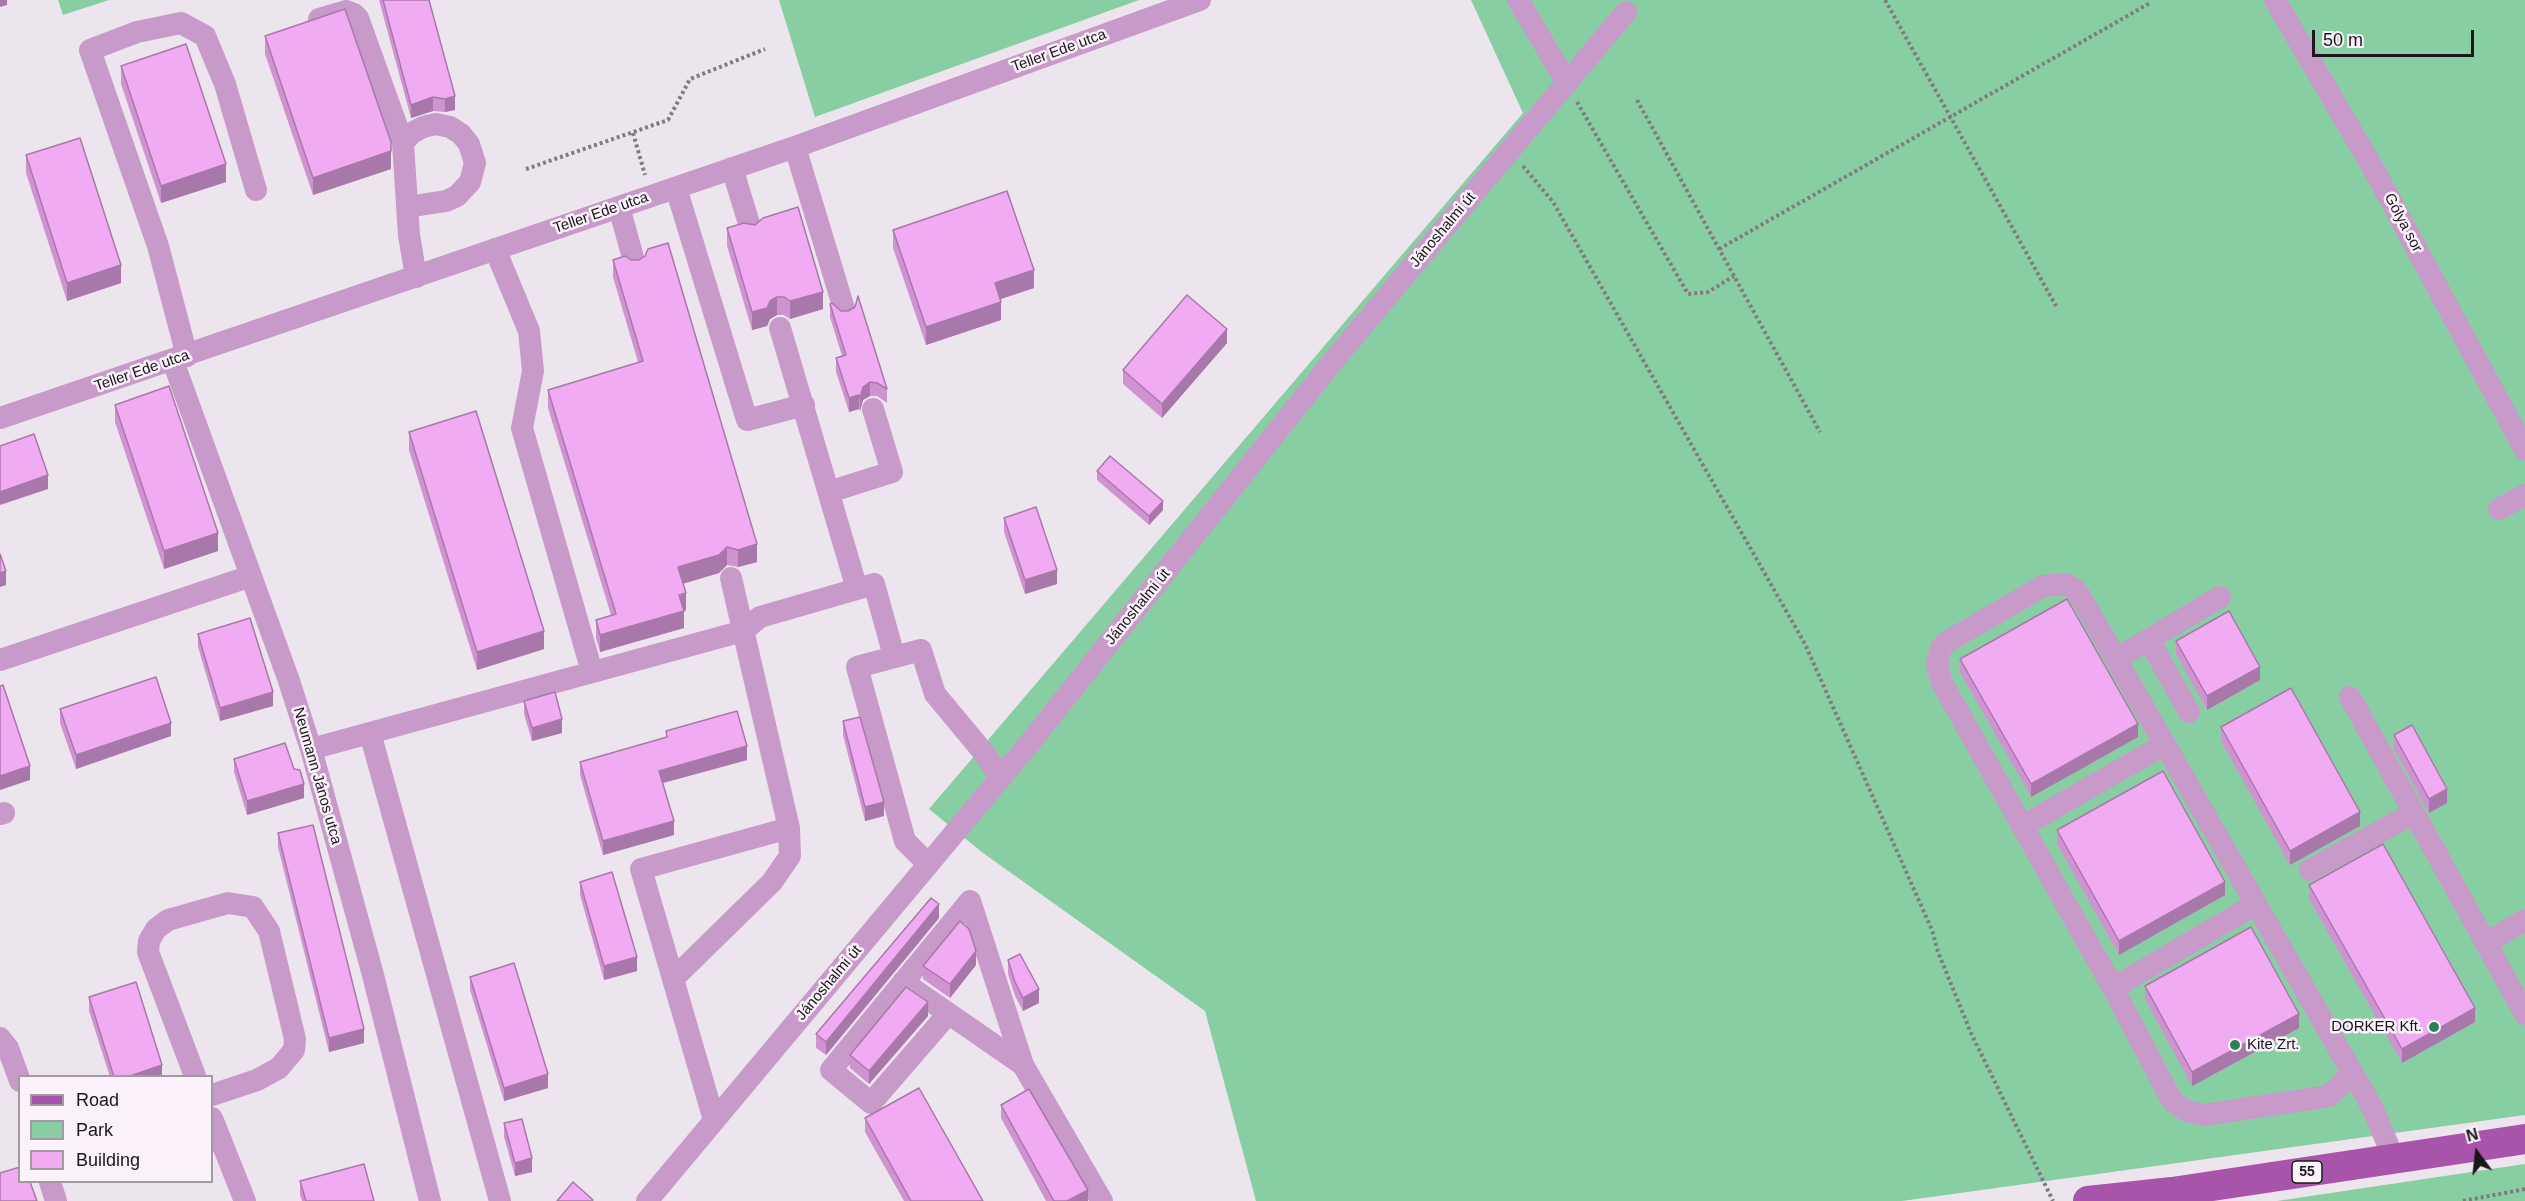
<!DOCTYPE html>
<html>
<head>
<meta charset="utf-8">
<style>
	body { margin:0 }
	#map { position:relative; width:2525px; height:1201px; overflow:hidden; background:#ede5ed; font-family:Helvetica,sans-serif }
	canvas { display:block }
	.legend { position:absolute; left:18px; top:1075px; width:195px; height:108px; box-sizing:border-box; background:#fbf2fb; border:2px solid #a19aa1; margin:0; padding:8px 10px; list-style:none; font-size:18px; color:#1a171a }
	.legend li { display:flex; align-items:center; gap:12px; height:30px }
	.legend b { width:30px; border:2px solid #a19aa1 }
	.north { position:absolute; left:2447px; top:1123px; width:60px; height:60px; -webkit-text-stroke:4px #fbf2fb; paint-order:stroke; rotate:345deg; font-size:16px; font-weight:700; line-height:24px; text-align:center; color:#1a171a }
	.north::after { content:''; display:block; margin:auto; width:21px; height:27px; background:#1a171a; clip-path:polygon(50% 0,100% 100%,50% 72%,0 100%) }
	.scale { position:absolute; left:2312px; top:30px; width:162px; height:27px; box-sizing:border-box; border:3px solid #1a171a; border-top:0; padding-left:8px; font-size:18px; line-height:21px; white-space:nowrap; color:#1a171a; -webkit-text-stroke:4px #fbf2fb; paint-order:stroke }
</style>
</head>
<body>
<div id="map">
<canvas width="2525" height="1201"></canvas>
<ul class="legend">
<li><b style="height:8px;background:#a854ab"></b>Road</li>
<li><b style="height:16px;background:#87cfa3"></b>Park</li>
<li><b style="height:16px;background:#f1abf3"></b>Building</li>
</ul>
<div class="north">N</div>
<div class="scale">50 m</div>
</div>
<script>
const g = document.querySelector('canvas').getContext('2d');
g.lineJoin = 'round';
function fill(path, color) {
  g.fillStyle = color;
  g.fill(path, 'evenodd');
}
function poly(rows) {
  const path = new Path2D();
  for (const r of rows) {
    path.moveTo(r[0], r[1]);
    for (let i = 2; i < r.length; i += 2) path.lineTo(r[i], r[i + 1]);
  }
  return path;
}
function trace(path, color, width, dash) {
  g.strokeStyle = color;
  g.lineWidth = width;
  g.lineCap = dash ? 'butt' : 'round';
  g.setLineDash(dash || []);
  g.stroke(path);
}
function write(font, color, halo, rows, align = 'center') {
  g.font = font + ' Helvetica,sans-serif';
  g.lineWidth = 5;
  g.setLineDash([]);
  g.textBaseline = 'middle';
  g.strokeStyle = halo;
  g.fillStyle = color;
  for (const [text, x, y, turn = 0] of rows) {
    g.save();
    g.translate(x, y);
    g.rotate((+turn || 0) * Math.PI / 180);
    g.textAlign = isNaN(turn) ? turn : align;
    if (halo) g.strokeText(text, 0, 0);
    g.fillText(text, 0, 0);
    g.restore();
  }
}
fill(poly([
	[58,0,109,0,63,15],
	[779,0,1139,0,815,117],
	[1471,0,2525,0,2525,1115,1902,1201,1256,1201,1205,1011,983,853,929,809,1523,113],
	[2525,1164,2525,1201,2277,1201]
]), '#87cfa3');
trace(poly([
	[1885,0,2056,306],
	[1637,100,1820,432],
	[1577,102,1688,294,1708,292,1734,276],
	[633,133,645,175],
	[1523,166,1553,202,1805,644,1932,930,1938,952,1971,1033,2053,1201],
	[526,169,668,120,690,79,765,49],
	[1719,249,2150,3],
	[2463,1201,2525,1189]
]), '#817b81', 4, [3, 3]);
trace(poly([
	[1518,0,1567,83],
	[2275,0,2373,168,2525,450],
	[319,19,346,11,354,14,358,18,403,143,409,235,416,277],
	[403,143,412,133,423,127,436,124,450,127,461,134,469,144,475,163,470,182,457,196,446,201,407,207],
	[795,147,845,312],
	[732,168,751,230],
	[676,188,747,420,804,405],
	[619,207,635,265],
	[495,249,529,331,533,371,522,428,592,672],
	[187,356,158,246,90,50,137,32,181,23,205,36,225,84,256,190],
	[173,361,288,678,311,749,373,975,430,1201],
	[0,418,795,147,1200,0],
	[829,492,892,472,873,409],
	[2499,509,2525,495],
	[857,589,874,584,894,656],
	[2149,640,2189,712],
	[2116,659,2220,597],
	[0,660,251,576],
	[2350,697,2525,1014],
	[370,733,500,1201],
	[311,749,743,631,760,617,857,589,780,328],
	[0,814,4,813],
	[2023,826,2165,744],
	[928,864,905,841,857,667,921,650,935,694,984,753,1001,778],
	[2310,870,2414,813],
	[2486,943,2525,920],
	[673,979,772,882,790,856,789,828],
	[903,982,1023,1065,1102,1201],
	[2113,988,2256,904],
	[948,1014,871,1103,831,1070,970,901,1023,1065],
	[0,1038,8,1048,20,1081],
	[2353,1073,2329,1096,2204,1115,2187,1111,2176,1104,2170,1097,2113,988,1941,681,1937,663,1941,648,1945,643,2043,586,2065,584,2075,589,2080,596,2372,1107,2394,1159],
	[195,1076,148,952,149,941,156,929,168,920,228,903,253,907,269,931,295,1039,294,1050,279,1068,257,1080,212,1095],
	[212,1118,245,1201],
	[714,1120,641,869,789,828,731,578],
	[50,1182,56,1201],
	[647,1201,1028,745,1333,361,1626,12]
]), '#c89ac9', 22);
trace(poly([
	[2088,1201,2172,1192,2525,1139]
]), '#a854ab', 30);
fill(poly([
	[379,0,429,0,455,110,445,112,433,111,411,118],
	[265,36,391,169,313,195,265,54],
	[121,66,226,182,161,203,121,84],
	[26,155,121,283,67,301,26,173],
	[727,228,823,309,790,319,784,315,777,315,770,319,767,326,752,330,727,246],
	[893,230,1034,288,1000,299,1001,320,926,345,893,248],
	[613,260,757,562,738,567,727,565,719,573,683,584,686,610,684,611,684,628,600,652,596,638,596,620,611,615,548,408,548,390,638,362,613,277],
	[830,304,887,389,887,403,877,396,870,396,863,400,860,411,859,409,849,412,836,372,836,358,842,356,830,317],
	[1227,343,1162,418,1123,384,1123,370],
	[115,405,218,551,164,569,115,422],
	[409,432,544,649,477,670,409,450],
	[1097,471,1163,510,1149,525,1097,480],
	[1004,518,1057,584,1025,594,1004,532],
	[198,634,273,706,220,721,198,647],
	[2176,641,2260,680,2207,710,2176,654],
	[1960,659,2138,737,2031,797,1960,672],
	[524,701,562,733,532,741,524,714],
	[60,709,171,736,76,769,60,723],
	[843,721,884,816,865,821,843,735],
	[2221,727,2360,826,2290,865,2221,741],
	[666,731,747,760,663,783,674,835,603,855,580,775,580,762,666,738],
	[2394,735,2447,803,2429,813,2394,749],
	[234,759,294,769,304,798,247,815,234,772],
	[2057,830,2225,895,2119,955,2057,844],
	[278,833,364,1043,329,1052,278,847],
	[580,882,637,971,604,980,580,895],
	[2309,885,2475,1022,2402,1063,2309,899],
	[939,918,826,1055,816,1048,816,1034],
	[1008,960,1039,1003,1023,1011,1015,996,1008,974],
	[976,965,950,998,923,979,923,966],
	[470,977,548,1088,504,1101,470,990],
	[2145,986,2299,1028,2192,1086,2145,999],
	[89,997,162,1077,110,1077,89,1011],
	[928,1016,869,1084,850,1068,850,1055],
	[1001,1105,1088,1201,1046,1201,1001,1118],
	[865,1118,983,1201,904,1201,865,1132],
	[504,1123,532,1172,515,1176,504,1137],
	[300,1181,374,1201,302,1201,300,1195]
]), '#cf93d1');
fill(poly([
	[0,0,7,0,7,5,0,7],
	[455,96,455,110,445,112,445,99],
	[433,97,433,111,411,118,411,105],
	[391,151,391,169,313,195,313,178],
	[226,164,226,182,161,203,161,186],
	[121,265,121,283,67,301,67,283],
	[1034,270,1034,288,995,301,995,283],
	[823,292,823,309,790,319,790,301],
	[777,297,777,315,770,319,767,326,752,330,752,312],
	[1001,302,1001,320,926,345,926,327],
	[1227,329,1227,343,1162,418,1162,404],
	[870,382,870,396,863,400,860,411,860,398,863,387],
	[859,395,859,409,849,412,849,398],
	[48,475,48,489,0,505,0,492],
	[1163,501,1163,510,1149,525,1149,516],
	[218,533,218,551,164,569,164,551],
	[757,544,757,562,738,567,738,550],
	[727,547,727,565,719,573,678,585,678,567],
	[1057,570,1057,584,1025,594,1025,580],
	[6,571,6,585,0,587,0,573],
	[686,593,686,610,684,611,684,628,600,652,600,635],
	[544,631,544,649,477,670,477,652],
	[2260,667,2260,680,2207,710,2207,696],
	[273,692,273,706,220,721,220,708],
	[562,719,562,733,532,741,532,728],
	[171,723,171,736,76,769,76,755],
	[2138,724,2138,737,2031,797,2031,784],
	[747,746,747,760,659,784,659,771],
	[30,766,30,780,0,790,0,776],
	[304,784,304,798,247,815,247,801],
	[2447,789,2447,803,2429,813,2429,799],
	[884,802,884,816,865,821,865,807],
	[2360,812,2360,826,2290,865,2290,851],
	[674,821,674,835,603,855,603,841],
	[2225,882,2225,895,2119,955,2119,941],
	[939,904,939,918,826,1055,826,1042],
	[976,951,976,965,950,998,950,984],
	[637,957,637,971,604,980,604,966],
	[1039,989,1039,1003,1023,1011,1023,998],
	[928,1002,928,1016,869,1084,869,1071],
	[2475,1008,2475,1022,2402,1063,2402,1049],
	[2299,1014,2299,1028,2192,1086,2192,1072],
	[364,1029,364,1043,329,1052,329,1038],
	[162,1065,162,1077,127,1077],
	[548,1074,548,1088,504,1101,504,1088],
	[532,1158,532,1172,515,1176,515,1163],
	[1088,1190,1088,1201,1067,1201]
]), '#a978aa');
const building = poly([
	[383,0,429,0,455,96,445,99,433,97,411,105,383,0],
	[345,9,391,142,391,151,313,178,265,36,345,9],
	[186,44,226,164,161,186,121,66,186,44],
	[80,138,121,265,67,283,26,155,80,138],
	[1007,191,1034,270,995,283,1001,302,926,327,893,230,1007,191],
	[798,207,823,292,790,301,784,297,777,297,770,301,767,308,752,312,727,228,744,223,755,225,763,218,798,207],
	[668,243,757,544,738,550,727,547,719,555,678,567,686,593,679,595,684,611,600,635,596,620,616,614,548,390,643,361,613,260,625,256,631,260,639,260,645,256,648,249,668,243],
	[1187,295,1227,329,1162,404,1123,370,1187,295],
	[858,296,887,389,877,383,870,382,863,387,860,398,859,395,849,398,836,358,846,355,830,304,832,303,841,311,848,311,855,307,858,296],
	[169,386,218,533,164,551,115,405,169,386],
	[476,411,544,631,477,652,409,432,476,411],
	[34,434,48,475,0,492,0,446,34,434],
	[1110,456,1163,501,1149,516,1097,471,1110,456],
	[1036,507,1057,570,1025,580,1004,518,1036,507],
	[0,554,6,571,0,573,0,554],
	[2067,599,2138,724,2031,784,1960,659,2067,599],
	[2229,611,2260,667,2207,696,2176,641,2229,611],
	[250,618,273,692,220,708,198,634,250,618],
	[156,677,171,723,76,755,60,709,156,677],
	[3,685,30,766,0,776,0,686,3,685],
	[2291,688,2360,812,2290,851,2221,727,2291,688],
	[555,692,562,719,532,728,524,701,555,692],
	[737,711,747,746,659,771,674,821,603,841,580,762,667,737,666,731,737,711],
	[860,717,884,802,865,807,843,721,860,717],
	[2412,725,2447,789,2429,799,2394,735,2412,725],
	[285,743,294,769,300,770,304,784,247,801,234,759,285,743],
	[2163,771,2225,882,2119,941,2057,830,2163,771],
	[313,825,364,1029,329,1038,278,833,313,825],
	[2383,844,2475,1008,2402,1049,2309,885,2383,844],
	[612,872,637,957,604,966,580,882,612,872],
	[931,898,939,904,826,1042,816,1034,931,898],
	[960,921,969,929,976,951,950,984,923,966,960,921],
	[2251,927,2299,1014,2192,1072,2145,986,2251,927],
	[1020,954,1039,989,1023,998,1015,982,1008,960,1020,954],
	[514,963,548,1074,504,1088,470,977,514,963],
	[136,982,162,1065,127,1077,114,1077,89,997,136,982],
	[906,987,928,1002,869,1071,850,1055,906,987],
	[919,1088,983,1201,911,1201,865,1118,919,1088],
	[1029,1089,1088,1190,1067,1201,1054,1201,1001,1105,1029,1089],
	[522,1119,532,1158,515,1163,504,1123,522,1119],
	[364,1164,374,1201,306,1201,300,1181,364,1164],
	[20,1167,20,1182,30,1182,37,1201,0,1201,0,1173,20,1167],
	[573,1182,593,1200,592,1201,557,1201,573,1182]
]);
fill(building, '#f1abf3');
trace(building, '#a978aa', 1.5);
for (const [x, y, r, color] of [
	[2434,1027,6,"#2c8154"],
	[2235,1045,6,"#2c8154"]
]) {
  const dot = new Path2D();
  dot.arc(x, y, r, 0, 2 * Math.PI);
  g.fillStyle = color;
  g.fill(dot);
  trace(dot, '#fbf2fb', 2);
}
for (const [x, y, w] of [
	[2307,1172,30]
]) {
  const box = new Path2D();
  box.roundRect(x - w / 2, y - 11, w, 22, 4.5);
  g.fillStyle = '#fbf2fb';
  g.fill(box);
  trace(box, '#1a171a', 1.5);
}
write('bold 14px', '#1a171a', null, [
	["55",2307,1172]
]);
write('15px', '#1a171a', '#fbf2fb', [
	["Teller Ede utca",1059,51,-20],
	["Teller Ede utca",601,213,-19],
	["Gólya sor",2403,223,62],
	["Jánoshalmi út",1443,230,-50],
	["Teller Ede utca",142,371,-19],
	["Jánoshalmi út",1138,607,-51],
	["Neumann János utca",317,776,74],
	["Jánoshalmi út",829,983,-50]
]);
write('15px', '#1a171a', '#fbf2fb', [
	["DORKER Kft.",2422,1027],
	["Kite Zrt.",2247,1045,"left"]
], 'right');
</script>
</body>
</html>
